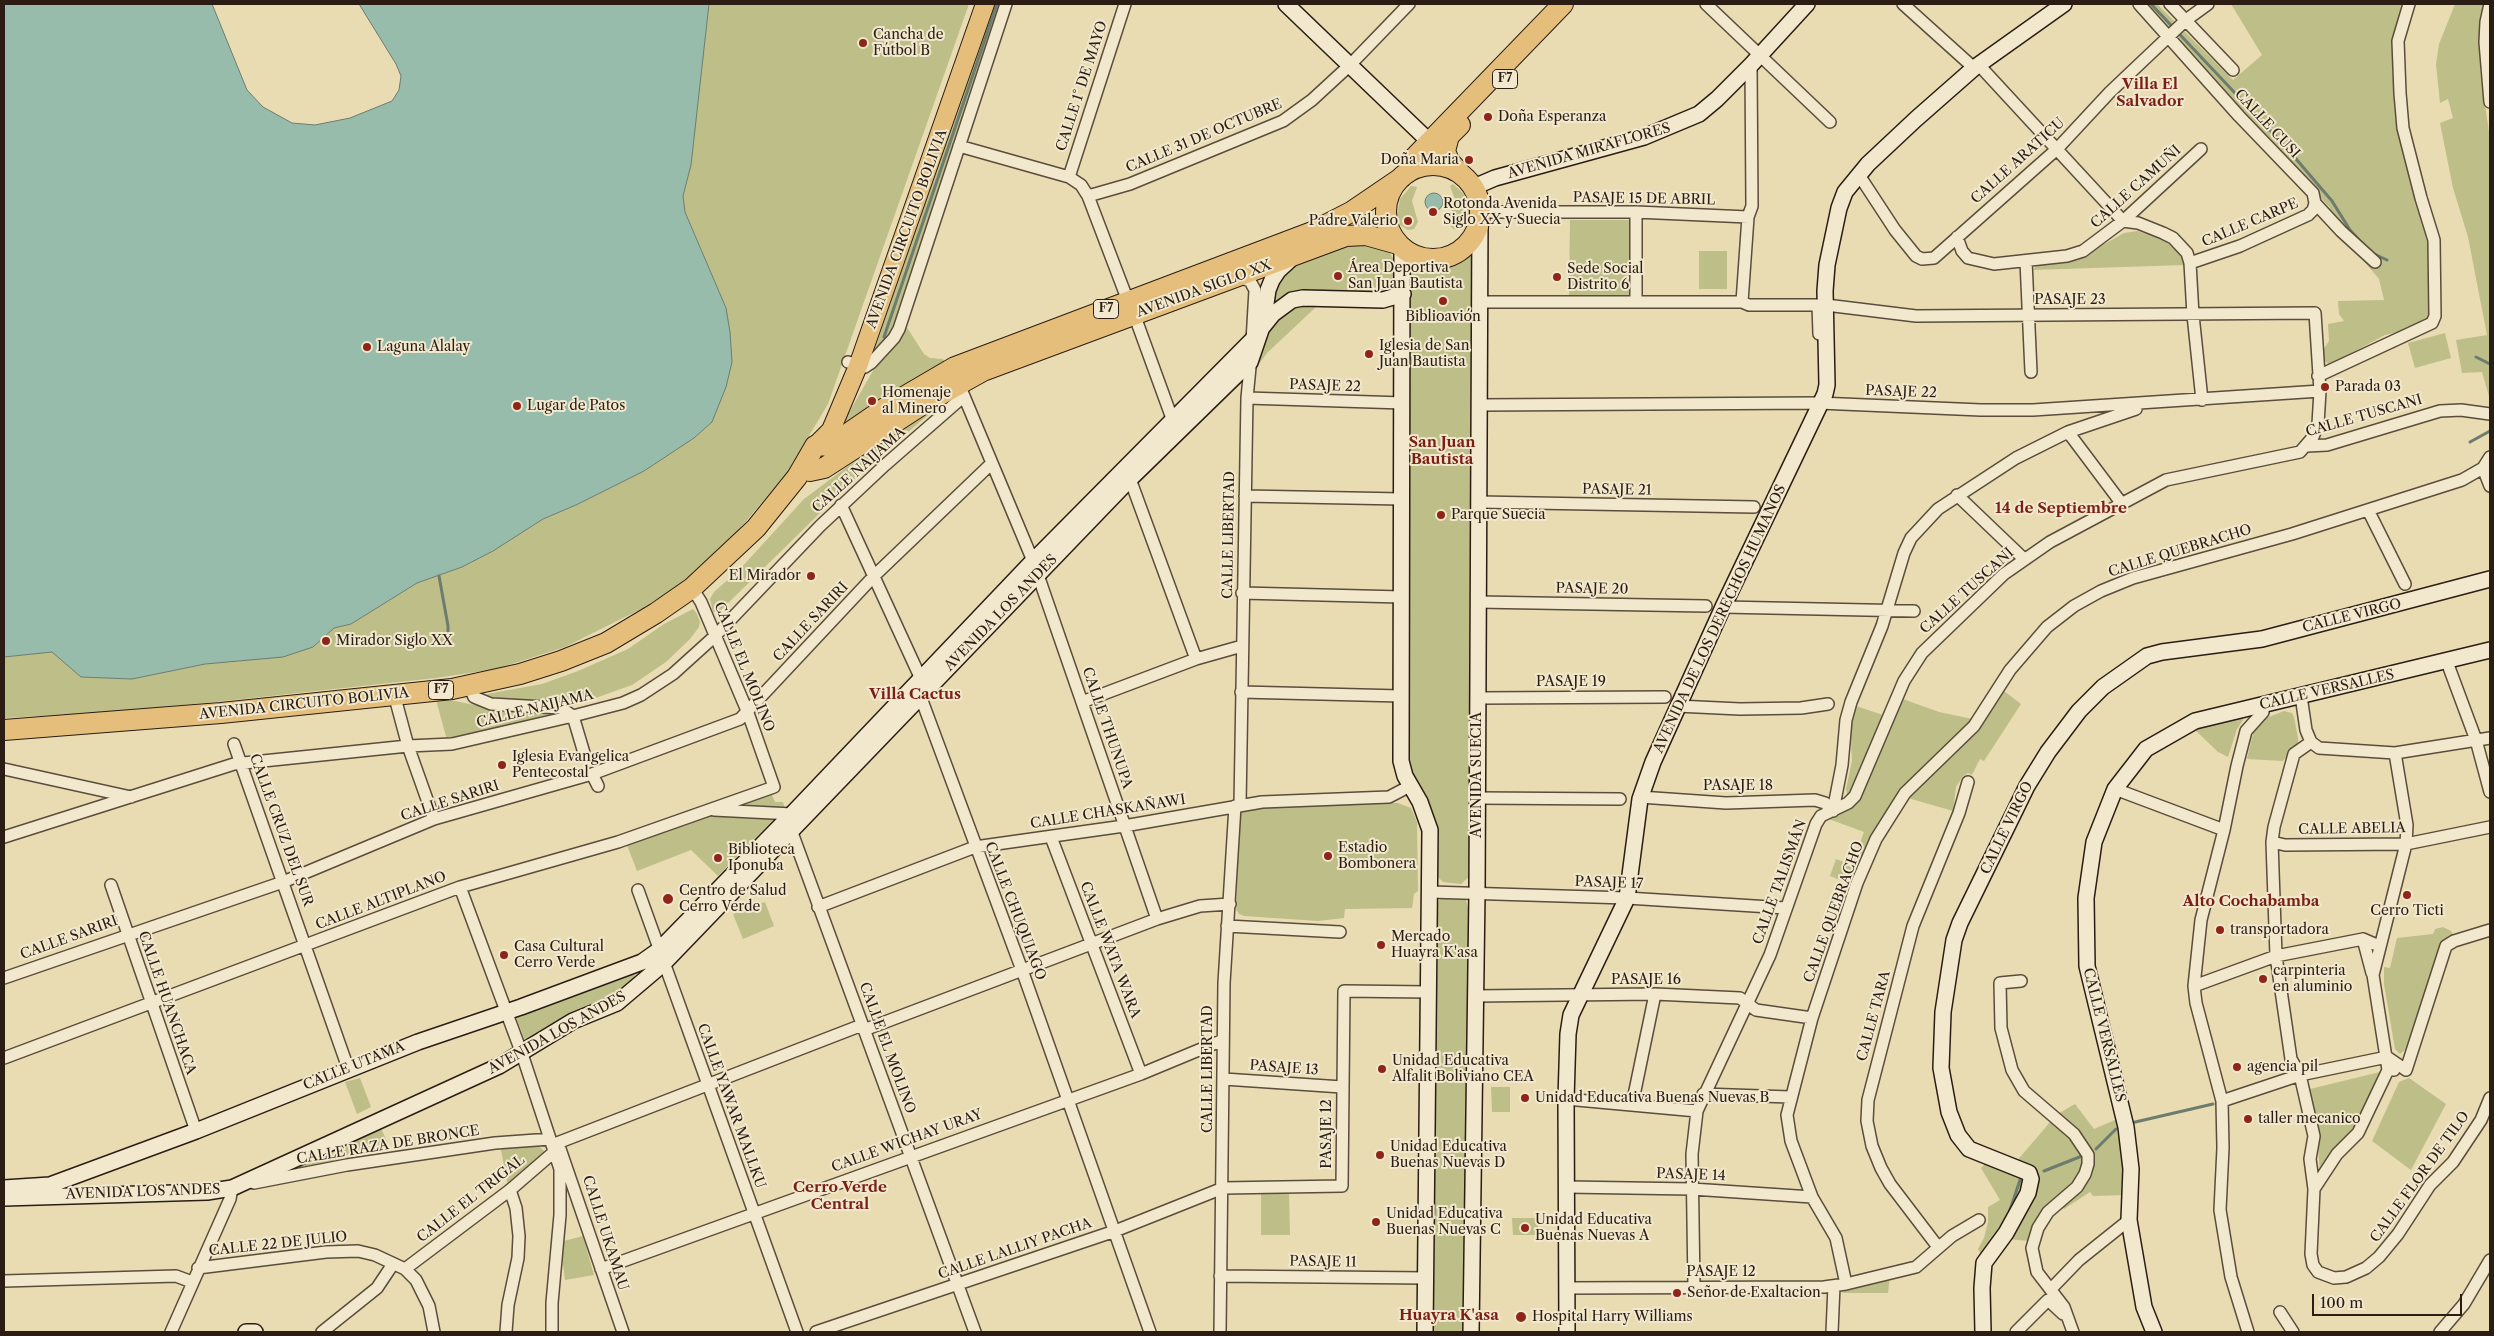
<!DOCTYPE html>
<html>
<head>
<meta charset="utf-8">
<style>
	body { margin:0 }
	#map { position:relative; width:2494px; height:1336px; overflow:hidden; background:#e9dcb3; font-family:"Libre Caslon Text",serif }
	canvas { display:block }
	.frame { position:absolute; inset:0; border:5px solid #2b1d13; pointer-events:none }
	.scale { position:absolute; left:2312px; top:1294px; width:150px; height:22px; box-sizing:border-box; border:2px solid #2b1d13; border-top:0; padding-left:6px; font-size:15px; line-height:18px; white-space:nowrap; color:#2b1d13; -webkit-text-stroke:4px #f1e8ce; paint-order:stroke }
</style>
</head>
<body>
<div id="map">
<canvas width="2494" height="1336"></canvas>
<div class="frame"></div>
<div class="scale">100 m</div>
</div>
<script>
const g = document.querySelector('canvas').getContext('2d');
g.lineJoin = 'round';
function fill(path, color) {
  g.fillStyle = color;
  g.fill(path, 'evenodd');
}
function poly(rows) {
  const path = new Path2D();
  for (const r of rows) {
    if (r.length === 3) {
      path.moveTo(r[0] + r[2], r[1]);
      path.arc(r[0], r[1], r[2], 0, 2 * Math.PI);
      continue;
    }
    path.moveTo(r[0], r[1]);
    for (let i = 2; i < r.length; i += 2) path.lineTo(r[i], r[i + 1]);
  }
  return path;
}
function trace(path, color, width, dash) {
  g.strokeStyle = color;
  g.lineWidth = width;
  g.lineCap = dash ? 'butt' : 'round';
  g.setLineDash(dash || []);
  g.stroke(path);
}
function write(font, color, halo, rows, align = 'center') {
  g.font = font + ' "Libre Caslon Text",serif';
  g.lineWidth = 4;
  g.setLineDash([]);
  g.textBaseline = 'middle';
  g.strokeStyle = halo;
  g.fillStyle = color;
  for (const [text, x, y, turn = 0] of rows) {
    g.save();
    g.translate(x, y);
    g.rotate((+turn || 0) * Math.PI / 180);
    g.textAlign = isNaN(turn) ? turn : align;
    if (halo) g.strokeText(text, 0, 0);
    g.fillText(text, 0, 0);
    g.restore();
  }
}
fill(poly([
	[709,4,969,4,828,404,788,471,737,532,707,562,676,587,641,609,565,647,496,669,436,678,215,702,98,713,4,718,4,657,52,652,81,677,132,679,205,664,313,647,334,628,351,624,417,583,462,567,493,551,543,519,576,505,644,471,694,438,712,422,726,308,685,212,683,196,691,165],
	[993,4,1001,4,896,326,878,348,875,348],
	[2143,4,2157,4,2233,80,2262,55,2231,4,2401,4,2392,68,2401,137,2409,176,2429,228,2432,324,2385,335,2333,363,2329,364,2323,360,2323,350,2329,341,2328,324,2344,321,2339,314,2338,301,2384,300,2379,279,2324,214,2330,208],
	[2455,4,2487,4,2479,41,2481,78,2490,139,2490,400,2482,372,2462,373,2456,340,2487,335,2468,237,2453,188,2440,123,2453,118,2448,99,2440,103,2436,64,2439,44],
	[1453,184,1463,193,1469,206,1469,223,1462,230,1453,229,1449,224,1449,217,1456,202,1450,186],
	[1411,186,1417,187,1412,201,1418,222,1414,229,1408,230,1400,225,1397,214,1400,199],
	[1570,220,1629,220,1633,225,1633,245,1629,249,1630,276,1632,276,1633,289,1626,298,1569,298],
	[2137,231,2162,239,2179,252,2184,265,2032,270,2041,263,2087,254,2124,233],
	[1343,243,1381,245,1390,253,1395,262,1396,285,1391,292,1270,310,1272,293,1288,267],
	[1475,248,1469,867,1469,877,1461,884,1443,882,1436,875,1435,822,1430,807,1415,784,1407,758,1411,265,1442,267,1463,258],
	[1699,251,1727,251,1727,289,1699,289],
	[1316,301,1316,307,1267,353,1254,371,1266,334,1285,310],
	[904,323,924,354,930,358,943,359,947,366,839,430,878,362,896,346],
	[2445,333,2451,358,2415,368,2408,343],
	[945,401,872,462,719,612,713,612,710,599,714,592,740,569,804,499,884,439],
	[693,609,697,614,700,622,699,627,690,639,666,662,632,685,576,705,557,700,493,700,487,694,542,684,578,671,628,649,664,624],
	[2000,688,2021,704,1984,761,1980,759,1972,775,1968,773,1963,776,1956,787,1953,811,1908,798,1977,731],
	[1903,699,1939,712,1973,719,1898,794,1875,831,1853,885,1830,876,1836,859,1852,865,1864,832,1826,818,1851,808,1871,771],
	[436,700,450,700,499,710,553,713,490,731,447,740],
	[1856,706,1883,715,1850,796,1847,794,1846,789,1852,761,1850,725],
	[2284,711,2292,713,2294,717,2298,738,2298,743,2283,761,2247,759,2254,729,2261,720],
	[2240,716,2244,717,2243,720,2237,729,2228,757,2218,752,2194,729],
	[772,795,775,802,783,802,785,809,735,807],
	[1398,803,1411,808,1417,822,1418,891,1414,894,1412,908,1345,909,1344,918,1318,921,1244,916,1239,914,1236,909,1240,810,1265,805],
	[706,814,774,819,718,876,691,850,637,871,627,845],
	[1441,898,1465,898,1469,909,1465,1332,1431,1332,1437,903],
	[765,902,774,926,743,939,733,914],
	[2443,927,2451,931,2455,938,2434,970,2405,1050,2400,1054,2395,1049,2384,984,2384,967,2390,968,2397,938,2433,934,2435,929],
	[632,974,638,977,617,997,526,1041,525,1040,517,1020,518,1014],
	[2384,1071,2359,1138,2333,1167,2320,1176,2318,1145,2308,1092,2310,1089],
	[360,1078,371,1107,357,1114,345,1082],
	[2409,1078,2446,1104,2411,1170,2372,1141,2399,1082],
	[1491,1087,1510,1087,1510,1112,1492,1112],
	[2075,1104,2094,1129,2117,1119,2120,1131,2126,1195,2093,1196,2090,1192,2064,1209,2061,1205,2092,1158,2090,1146,2079,1133,2056,1115],
	[2051,1121,2066,1132,2085,1158,2081,1175,2029,1241,2008,1239,2033,1198,2039,1180,2036,1173,2015,1163],
	[381,1128,388,1144,363,1148,328,1163,295,1168],
	[537,1144,545,1152,508,1186,500,1145],
	[1986,1163,2024,1177,2017,1203,1983,1258,1978,1249,1984,1238,1988,1222,1988,1207,2000,1200,1981,1168],
	[1261,1194,1289,1194,1290,1235,1261,1235],
	[1512,1218,1538,1218,1538,1235,1513,1235],
	[583,1236,594,1275,565,1280,560,1242],
	[1890,1275,1888,1293,1842,1293,1845,1290]
]), '#bebe88');
const water = poly([
	[4,4,212,4,247,90,263,107,292,123,315,125,350,118,392,101,399,90,401,76,396,64,359,4,709,4,691,165,683,196,685,212,726,308,730,332,732,362,726,387,712,422,694,438,644,471,576,505,543,519,493,551,462,567,417,583,351,624,334,628,313,647,283,657,205,664,132,679,81,677,52,652,4,657,4,4],
	[1434,202,9]
]);
fill(water, '#97bcac');
trace(water, '#6c7c6f', 1);
trace(poly([
	[2151,4,2285,146,2332,201,2350,230,2360,241],
	[2372,253,2387,260],
	[884,337,997,4],
	[2476,357,2490,364],
	[2470,442,2490,431],
	[439,576,448,626,448,645],
	[2131,1123,2213,1104],
	[2096,1149,2116,1129],
	[2044,1171,2082,1156],
	[2010,1210,2020,1180]
]), '#6c7c6f', 3);
const street = poly([
	[1706,4,1830,122],
	[1903,4,1974,68],
	[2139,4,2239,116,2313,193,2315,203,2341,231,2375,262],
	[2170,4,2233,70],
	[2490,4,2486,22,2485,42,2490,102],
	[1978,64,2123,221,2138,223,2163,233,2173,238,2187,253,2190,263,2193,315,2202,400],
	[959,146,1069,177,1081,185,1088,196,1128,301],
	[1859,175,1895,230,1916,256,1922,259,1934,258,2057,149,2110,92,2186,20,2208,4],
	[1069,177,1125,4],
	[1088,196,1130,184,1283,121,1312,100,1350,65,1409,4],
	[1480,212,1636,212,1748,217],
	[1957,237,1962,251,1968,258,1994,264,2067,256,2083,251,2123,221,2201,149],
	[2026,261,2031,372],
	[2190,263,2240,246,2308,215,2313,210,2315,203],
	[1239,277,1250,281,1255,290,1252,341],
	[1481,302,1742,302,1749,305,1818,305,1819,334],
	[1636,302,1636,212],
	[1742,302,1748,217,1752,206,1751,65],
	[1134,314,1173,421],
	[848,362,865,367,871,363,894,338,899,329,1006,4],
	[2318,376,2432,323,2435,316,2434,240,2421,198,2403,128,2400,93,2398,41,2409,4],
	[961,389,1033,561],
	[1247,398,1403,403],
	[1480,405,1819,403,1981,410,2033,410,2320,391],
	[2068,432,2122,504],
	[2307,446,2327,445,2440,411,2461,410,2490,414],
	[2483,468,2490,486],
	[1130,479,1196,659],
	[1957,495,2024,559],
	[1245,496,1402,499],
	[1479,502,1754,507],
	[841,505,921,679,921,698,1022,970,1150,1332],
	[2368,510,2405,584],
	[1038,575,1157,919],
	[1242,593,1402,597],
	[1478,602,1706,606],
	[1723,607,1914,611],
	[2447,662,2476,740,2490,792],
	[469,686,474,697,491,704,561,708,573,716,584,753],
	[1241,692,1401,696],
	[394,694,408,746,434,819],
	[2301,696,2306,730,2311,742,2319,748,2395,753,2490,738],
	[1478,698,1665,697],
	[1082,702,1196,659,1242,646],
	[1677,706,1740,709,1801,708,1828,704],
	[2311,742,2294,754,2274,827,2272,842,2276,956,2291,1059,2300,1075,2314,1136,2310,1159,2314,1189,2311,1254,2313,1265,2318,1272,2334,1278,2346,1277,2366,1268,2379,1257,2398,1234,2430,1185,2453,1162,2481,1120,2490,1098],
	[234,744,348,1068],
	[4,769,131,797],
	[592,774,598,786],
	[2115,789,2224,830],
	[1640,797,1726,803,1815,800,1825,803,1833,811],
	[1477,798,1620,799],
	[1240,805,1247,398,1251,357],
	[714,810,792,814],
	[1833,811,1842,765,1846,720,1851,702,1882,626,1904,553,1911,538,1938,509,2016,458,2068,432,2136,409],
	[791,830,975,1332],
	[4,837,234,764,408,746,452,744,573,716,623,703,641,695,673,674,715,636,820,526,885,465,964,396],
	[1051,837,1141,1074],
	[2272,842,2285,845,2406,844,2490,827],
	[111,885,196,1131],
	[460,887,522,1054,560,1169,560,1215,552,1303,552,1332],
	[638,890,797,1332],
	[1430,892,1627,898,1786,908],
	[818,907,975,847,1124,826,1262,802,1389,797,1410,786],
	[1227,926,1340,932],
	[2363,939,2372,973],
	[4,978,283,882,434,819,592,774,740,719,874,576,992,463],
	[2021,981,2000,983,2001,1028,2012,1070,2024,1091,2074,1134,2088,1155,2088,1164,2085,1174,2077,1187,2048,1212,2038,1228,2032,1248,2037,1272,2064,1307,2073,1332],
	[2194,986,2276,956,2363,939,2379,946],
	[1475,996,1655,994,1740,998,1756,1010,1812,1018],
	[864,1030,1157,919,1200,906,1230,904],
	[4,1058,460,887,618,842,774,787,748,713,701,602,692,588],
	[2388,1070,2373,975,2406,844,2407,825,2395,753],
	[2406,1070,2446,946,2454,941,2490,930],
	[1224,1079,1342,1087],
	[1703,1094,1790,1097],
	[1566,1099,1697,1111],
	[2222,1101,2300,1075,2387,1057,2406,1070],
	[1632,1105,1655,994],
	[558,1143,623,1332],
	[552,1145,862,1025],
	[254,1183,347,1165,495,1143,550,1139],
	[1567,1187,1692,1189,1812,1197],
	[2314,1189,2337,1154,2358,1133,2388,1070,2394,1070],
	[1938,1247,1890,1184,1881,1168,1872,1146,1867,1121,1868,1100,1913,926,1959,813,1968,782],
	[198,1268,326,1252,358,1251,375,1255,405,1269,416,1280,429,1306,434,1332],
	[405,1269,510,1190,554,1152],
	[601,1269,1141,1074,1223,1040],
	[1220,1276,1426,1278],
	[4,1281,176,1276,192,1282],
	[1846,1284,1836,1238,1812,1197,1791,1141,1787,1115,1812,1018,1857,883,1876,839,1905,793,1974,726,2010,670,2047,627,2074,606,2101,591,2133,578,2292,534,2462,480,2483,468,2490,457],
	[1694,1287,1692,1154,1697,1111,1770,955,1816,824,1821,816,1848,803,1855,796,1904,681,1922,653,2004,574,2050,542,2166,480,2300,452,2313,437,2318,424,2320,391,2315,313,1916,316,1826,305],
	[1567,1288,1824,1287,1846,1284,1916,1267,1952,1236,1979,1220],
	[2051,1289,2079,1260,2129,1220],
	[2280,1312,2293,1332],
	[171,1332,230,1199,232,1188,238,1187],
	[322,1332,377,1288,393,1264],
	[506,1332,508,1305,518,1258,519,1236,516,1208,510,1190],
	[816,1332,1115,1231,1223,1188,1342,1186,1344,991,1429,992],
	[1220,1332,1224,983,1235,806],
	[1832,1332,1834,1286],
	[2016,1332,2048,1300,2063,1314],
	[2248,1332,2231,1277,2220,1210,2223,1148,2222,1101,2196,1003,2194,986,2201,920,2224,830,2237,766,2246,731,2263,712,2264,705],
	[2440,1332,2464,1304,2490,1260]
]);
const secondary = poly([
	[1286,4,1436,148],
	[1474,187,1495,178,1644,137,1699,114,1717,99,1751,65,1807,4],
	[1402,248,1401,761,1405,776,1420,802,1430,830,1425,1332],
	[4,1188,50,1185,196,1131,418,1042,521,1007,642,962,659,950,792,814,1033,561,1252,340,1273,314,1292,300,1303,298,1383,300,1403,294],
	[4,1198,207,1192,232,1188,499,1066,573,1021,617,1003,663,964,1130,479,1250,362,1263,324,1268,290,1272,280,1278,271,1292,258],
	[246,1332,255,1332],
	[1471,1332,1477,893,1480,217],
	[1567,1332,1566,1099,1568,1034,1571,1015,1627,898,1640,799,1653,762,1723,607,1825,394,1827,385,1825,291,1827,265,1839,208,1845,192,1868,164,1916,119,1974,68,2064,4],
	[1983,1332,1982,1288,1984,1263,2006,1233,2028,1193,2031,1179,2029,1173,1969,1149,1958,1135,1949,1112,1941,1068,1943,1012,1954,940,1960,923,2027,786,2048,752,2079,711,2103,687,2147,656,2162,652,2262,639,2490,579],
	[2154,1332,2144,1307,2129,1220,2131,1169,2126,1127,2087,966,2086,898,2094,842,2115,789,2146,749,2195,721,2490,650]
]);
const primary = poly([
	[815,446,831,430,858,366,985,4]
]);
const highway = poly([
	[1460,125,1449,136,1445,151,1449,161,1462,175],
	[1433,212,47],
	[1407,173,1415,157,1563,4],
	[803,467,810,471,824,468,920,406,983,371,1346,236,1366,235,1398,244],
	[4,730,221,713,452,689,520,674,561,661,606,643,656,613,692,588,756,528,797,477,815,446,830,445,837,441,885,408,955,367,1312,232,1351,212,1401,178]
]);
trace(street, '#5a4d3b', 14);
trace(secondary, '#2b1d13', 18);
trace(primary, '#2b1d13', 20);
trace(highway, '#2b1d13', 22);
trace(street, '#f1e8ce', 11);
trace(secondary, '#f1e8ce', 15);
trace(primary, '#e4be7a', 18);
trace(highway, '#e4be7a', 20);
for (const [x, y, r, color] of [
	[863,43,5,"#8f2418"],
	[1488,117,5,"#8f2418"],
	[1469,160,5,"#8f2418"],
	[1433,212,5,"#8f2418"],
	[1408,221,5,"#8f2418"],
	[1338,276,5,"#8f2418"],
	[1557,277,5,"#8f2418"],
	[1443,301,5,"#8f2418"],
	[367,347,5,"#8f2418"],
	[1369,354,5,"#8f2418"],
	[2325,387,5,"#8f2418"],
	[872,401,5,"#8f2418"],
	[517,406,5,"#8f2418"],
	[1441,515,5,"#8f2418"],
	[811,576,5,"#8f2418"],
	[326,641,5,"#8f2418"],
	[502,765,5,"#8f2418"],
	[1328,856,5,"#8f2418"],
	[718,858,5,"#8f2418"],
	[2407,895,5,"#8f2418"],
	[668,899,6,"#8f2418"],
	[2220,930,5,"#8f2418"],
	[1381,945,5,"#8f2418"],
	[504,955,5,"#8f2418"],
	[2263,979,5,"#8f2418"],
	[2237,1067,5,"#8f2418"],
	[1382,1069,5,"#8f2418"],
	[1525,1098,5,"#8f2418"],
	[2248,1119,5,"#8f2418"],
	[1380,1155,5,"#8f2418"],
	[1376,1222,5,"#8f2418"],
	[1525,1228,5,"#8f2418"],
	[1677,1293,5,"#8f2418"],
	[1521,1317,6,"#8f2418"]
]) {
  const dot = new Path2D();
  dot.arc(x, y, r, 0, 2 * Math.PI);
  g.fillStyle = color;
  g.fill(dot);
  trace(dot, '#f1e8ce', 2);
}
for (const [x, y, w] of [
	[1505,79,25],
	[1106,309,25],
	[441,690,25]
]) {
  const box = new Path2D();
  box.roundRect(x - w / 2, y - 9.5, w, 19, 4);
  g.fillStyle = '#f1e8ce';
  g.fill(box);
  trace(box, '#2b1d13', 1);
}
write('bold 12px', '#2b1d13', null, [
	["F7",1505,79],
	["F7",1106,309],
	["F7",441,690]
]);
write('14px', '#2b1d13', '#f1e8ce', [
	["Cancha de",873,35],
	["Fútbol B",873,51],
	["Doña Esperanza",1498,117],
	["Doña Maria",1459,160,"right"],
	["Rotonda Avenida",1443,204],
	["Siglo XX y Suecia",1443,220],
	["Padre Valerio",1398,221,"right"],
	["Área Deportiva",1348,268],
	["San Juan Bautista",1348,284],
	["Sede Social",1567,269],
	["Distrito 6",1567,285],
	["Biblioavión",1443,317,"center"],
	["Iglesia de San",1379,346],
	["Juan Bautista",1379,362],
	["Laguna Alalay",377,347],
	["Parada 03",2335,387],
	["Homenaje",882,393],
	["al Minero",882,409],
	["Lugar de Patos",527,406],
	["Parque Suecia",1451,515],
	["El Mirador",801,576,"right"],
	["Mirador Siglo XX",336,641],
	["Iglesia Evangelica",512,757],
	["Pentecostal",512,773],
	["Estadio",1338,848],
	["Bombonera",1338,864],
	["Biblioteca",728,850],
	["Iponuba",728,866],
	["Centro de Salud",679,891],
	["Cerro Verde",679,907],
	["Cerro Ticti",2407,911,"center"],
	["transportadora",2230,930],
	["Mercado",1391,937],
	["Huayra K'asa",1391,953],
	["Casa Cultural",514,947],
	["Cerro Verde",514,963],
	["carpinteria",2273,971],
	["en aluminio",2273,987],
	["Unidad Educativa",1392,1061],
	["Alfalit Boliviano CEA",1392,1077],
	["agencia pil",2247,1067],
	["Unidad Educativa Buenas Nuevas B",1535,1098],
	["taller mecanico",2258,1119],
	["Unidad Educativa",1390,1147],
	["Buenas Nuevas D",1390,1163],
	["Unidad Educativa",1386,1214],
	["Buenas Nuevas C",1386,1230],
	["Unidad Educativa",1535,1220],
	["Buenas Nuevas A",1535,1236],
	["Señor de Exaltacion",1687,1293],
	["Hospital Harry Williams",1532,1317]
], 'left');
write('14px', '#2b1d13', '#f1e8ce', [
	["CALLE 1° DE MAYO",1082,86,-72],
	["CALLE CUSI",2267,124,47],
	["CALLE 31 DE OCTUBRE",1204,136,-23],
	["AVENIDA MIRAFLORES",1589,151,-16],
	["CALLE ARATICU",2018,161,-42],
	["CALLE CAMUÑI",2136,187,-42],
	["PASAJE 15 DE ABRIL",1644,199,1],
	["CALLE CARPE",2250,223,-23],
	["AVENIDA CIRCUITO BOLIVIA",907,229,-70],
	["AVENIDA SIGLO XX",1204,289,-20],
	["PASAJE 23",2070,300],
	["PASAJE 22",1325,386,2],
	["PASAJE 22",1901,392,2],
	["CALLE TUSCANI",2364,416,-16],
	["CALLE NAIJAMA",859,470,-42],
	["PASAJE 21",1617,490,1],
	["CALLE LIBERTAD",1229,535,-89],
	["CALLE QUEBRACHO",2180,551,-17],
	["PASAJE 20",1592,589,1],
	["CALLE TUSCANI",1967,591,-42],
	["AVENIDA LOS ANDES",1001,613,-46],
	["CALLE VIRGO",2352,616,-14],
	["AVENIDA DE LOS DERECHOS HUMANOS",1720,619,-65],
	["CALLE SARIRI",811,622,-47],
	["CALLE EL MOLINO",744,667,68],
	["PASAJE 19",1571,682],
	["CALLE VERSALLES",2327,690,-13],
	["AVENIDA CIRCUITO BOLIVIA",304,704,-6],
	["CALLE NAIJAMA",535,709,-14],
	["CALLE THUNUPA",1107,728,71],
	["AVENIDA SUECIA",1477,775,-90],
	["PASAJE 18",1738,786],
	["CALLE SARIRI",450,801,-18],
	["CALLE CHASKAÑAWI",1108,812,-9],
	["CALLE VIRGO",2007,828,-64],
	["CALLE ABELIA",2352,829,-1],
	["CALLE CRUZ DEL SUR",281,830,70],
	["CALLE TALISMÁN",1780,882,-70],
	["PASAJE 17",1609,883,2],
	["CALLE ALTIPLANO",381,901,-21],
	["CALLE CHUQUIAGO",1015,911,69],
	["CALLE QUEBRACHO",1834,912,-70],
	["CALLE SARIRI",69,938,-20],
	["CALLE WATA WARA",1110,950,69],
	["PASAJE 16",1646,980],
	["CALLE HUANCHACA",167,1003,71],
	["CALLE TARA",1874,1016,-75],
	["AVENIDA LOS ANDES",557,1033,-29],
	["CALLE VERSALLES",2104,1035,76],
	["CALLE EL MOLINO",887,1048,70],
	["CALLE UTAMA",354,1066,-22],
	["PASAJE 13",1284,1068,4],
	["CALLE LIBERTAD",1208,1069,-90],
	["CALLE YAWAR MALLKU",731,1106,70],
	["PASAJE 12",1327,1134,-90],
	["CALLE WICHAY URAY",907,1141,-20],
	["CALLE RAZA DE BRONCE",388,1145,-9],
	["PASAJE 14",1691,1175,2],
	["CALLE FLOR DE TILO",2420,1177,-54],
	["AVENIDA LOS ANDES",143,1192,-2],
	["CALLE EL TRIGAL",471,1199,-38],
	["CALLE UKAMAU",605,1233,72],
	["CALLE 22 DE JULIO",278,1244,-6],
	["CALLE LALLIY PACHA",1015,1249,-19],
	["PASAJE 11",1323,1262,1],
	["PASAJE 12",1721,1272]
]);
write('bold 15px', '#7a1f14', '#f1e8ce', [
	["Villa El",2150,85],
	["Salvador",2150,102],
	["San Juan",1442,443],
	["Bautista",1442,460],
	["14 de Septiembre",2061,509],
	["Villa Cactus",915,695],
	["Alto Cochabamba",2251,902],
	["Cerro Verde",840,1188],
	["Central",840,1205],
	["Huayra K'asa",1449,1316]
]);
</script>
</body>
</html>
